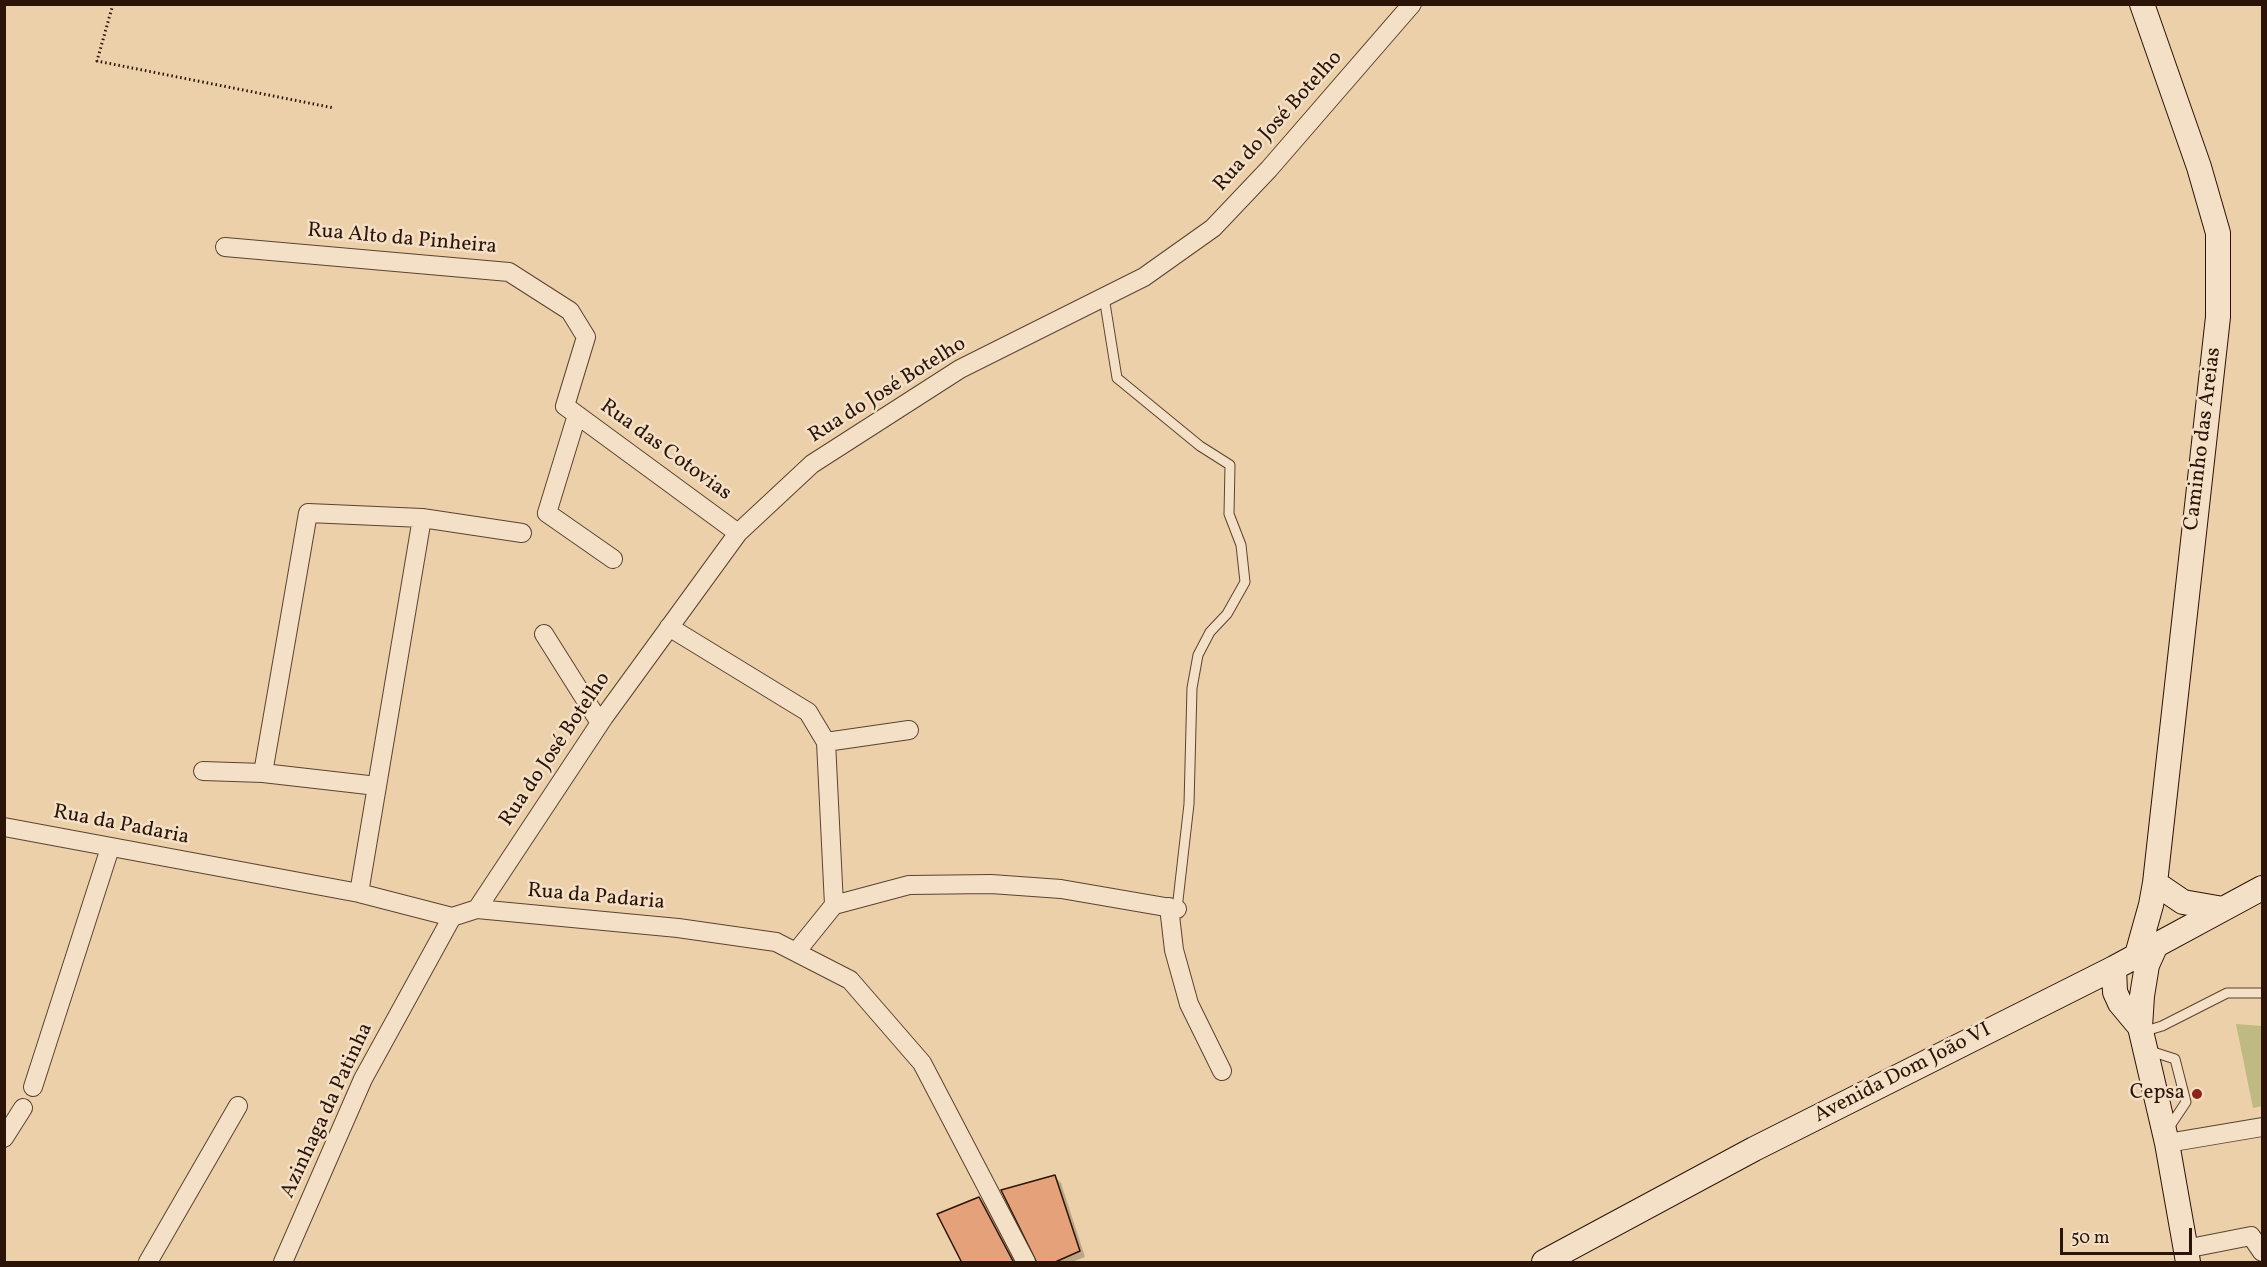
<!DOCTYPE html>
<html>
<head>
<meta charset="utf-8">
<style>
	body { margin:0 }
	#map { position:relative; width:2267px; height:1267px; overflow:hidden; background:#ecd0a9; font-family:Vollkorn,serif }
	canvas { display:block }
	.frame { position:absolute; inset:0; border:6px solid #2b1407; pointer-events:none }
	.scale { position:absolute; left:2060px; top:1228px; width:132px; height:27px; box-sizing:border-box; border:3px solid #2b1407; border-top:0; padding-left:8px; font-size:18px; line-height:21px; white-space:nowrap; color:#2b1407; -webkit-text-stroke:4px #f3e0c7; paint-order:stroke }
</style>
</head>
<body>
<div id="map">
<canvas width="2267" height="1267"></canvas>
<div class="frame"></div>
<div class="scale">50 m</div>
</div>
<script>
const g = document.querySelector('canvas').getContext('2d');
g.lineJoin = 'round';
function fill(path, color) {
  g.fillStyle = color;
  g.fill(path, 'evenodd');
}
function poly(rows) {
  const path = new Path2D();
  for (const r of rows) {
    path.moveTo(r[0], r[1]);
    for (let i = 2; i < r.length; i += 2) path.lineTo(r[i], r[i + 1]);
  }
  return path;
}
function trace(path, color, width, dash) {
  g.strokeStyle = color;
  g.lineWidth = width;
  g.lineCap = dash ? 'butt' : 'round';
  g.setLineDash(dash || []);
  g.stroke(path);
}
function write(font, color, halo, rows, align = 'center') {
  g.font = font + ' Vollkorn,serif';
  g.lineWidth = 5;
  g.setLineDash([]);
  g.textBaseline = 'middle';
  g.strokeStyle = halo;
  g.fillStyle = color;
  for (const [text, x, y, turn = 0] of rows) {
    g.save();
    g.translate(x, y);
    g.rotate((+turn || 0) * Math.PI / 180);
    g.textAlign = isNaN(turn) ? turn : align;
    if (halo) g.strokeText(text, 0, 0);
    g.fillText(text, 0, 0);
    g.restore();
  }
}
fill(poly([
	[2236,1024,2262,1026,2262,1106,2253,1108]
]), '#bfb983');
fill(poly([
	[1055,1177,1061,1183,1085,1257,1072,1262,1039,1262],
	[979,1198,985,1204,1016,1262,964,1262]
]), '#0003');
const building = poly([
	[1055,1175,1080,1251,1053,1263,1037,1263,1001,1190,1055,1175],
	[979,1197,1014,1263,962,1263,937,1214,979,1197]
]);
fill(building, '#e5a179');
trace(building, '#2b1407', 1.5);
const lane = poly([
	[1104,297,1117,378,1200,446,1230,465,1229,514,1241,545,1245,582,1227,614,1210,632,1198,655,1192,688,1189,804,1177,909],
	[2142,1032,2162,1026,2227,993,2262,993],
	[2147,1050,2175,1059,2186,1102,2168,1129]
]);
const street = poly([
	[225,247,509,272,570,311,586,337,565,406,738,533],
	[577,415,547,513,613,559],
	[422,518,522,533],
	[669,627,808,712,826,742,834,905,796,952],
	[544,634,600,723],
	[826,742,909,730],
	[203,771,263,773],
	[4,827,359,893,452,917,477,909,678,928,776,942,850,980,922,1063,1026,1262],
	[359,893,377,786,422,518,308,513,263,773,377,786],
	[834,905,909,885,991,884,1061,889,1177,909],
	[1169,907,1174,950,1189,1004,1222,1071],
	[477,909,604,717,738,533,812,464,960,369,1144,277,1213,228,1269,169,1412,4],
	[33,1087,110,848],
	[4,1138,23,1108],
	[2167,1143,2262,1127],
	[2185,1249,2251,1236,2262,1252],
	[148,1262,238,1106],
	[283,1262,363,1079,452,917]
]);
const secondary = poly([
	[2155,883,2183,902,2223,909],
	[2156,945,2147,965,2142,996,2140,1027,2167,1143,2188,1262],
	[2137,955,2151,905,2155,883,2218,317,2218,233,2199,167,2142,4],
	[2114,968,2115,992,2120,1003,2140,1027],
	[1544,1262,1754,1149,2114,968,2262,888]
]);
trace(lane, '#5b4330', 11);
trace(street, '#5b4330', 20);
trace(secondary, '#2b1407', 26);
trace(poly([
	[113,4,97,61,334,108]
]), '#2b1407', 3, [1.5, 3]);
trace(lane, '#f3e0c7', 9);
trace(street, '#f3e0c7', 18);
trace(secondary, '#f3e0c7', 24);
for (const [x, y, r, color] of [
	[2197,1094,6,"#8f2418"]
]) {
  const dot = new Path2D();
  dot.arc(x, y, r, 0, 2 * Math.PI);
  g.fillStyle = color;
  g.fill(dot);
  trace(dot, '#f3e0c7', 2);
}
write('21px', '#2b1407', '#f3e0c7', [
	["Rua do José Botelho",1279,122,-48],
	["Rua Alto da Pinheira",402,240,5],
	["Rua do José Botelho",888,391,-32],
	["Caminho das Areias",2204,439,-83],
	["Rua das Cotovias",665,451,36],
	["Rua do José Botelho",556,750,-56],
	["Rua da Padaria",121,826,11],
	["Rua da Padaria",596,898,5],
	["Avenida Dom João VI",1903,1074,-27],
	["Azinhaga da Patinha",328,1111,-65]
]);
write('21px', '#2b1407', '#f3e0c7', [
	["Cepsa",2185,1094]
], 'right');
</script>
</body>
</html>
